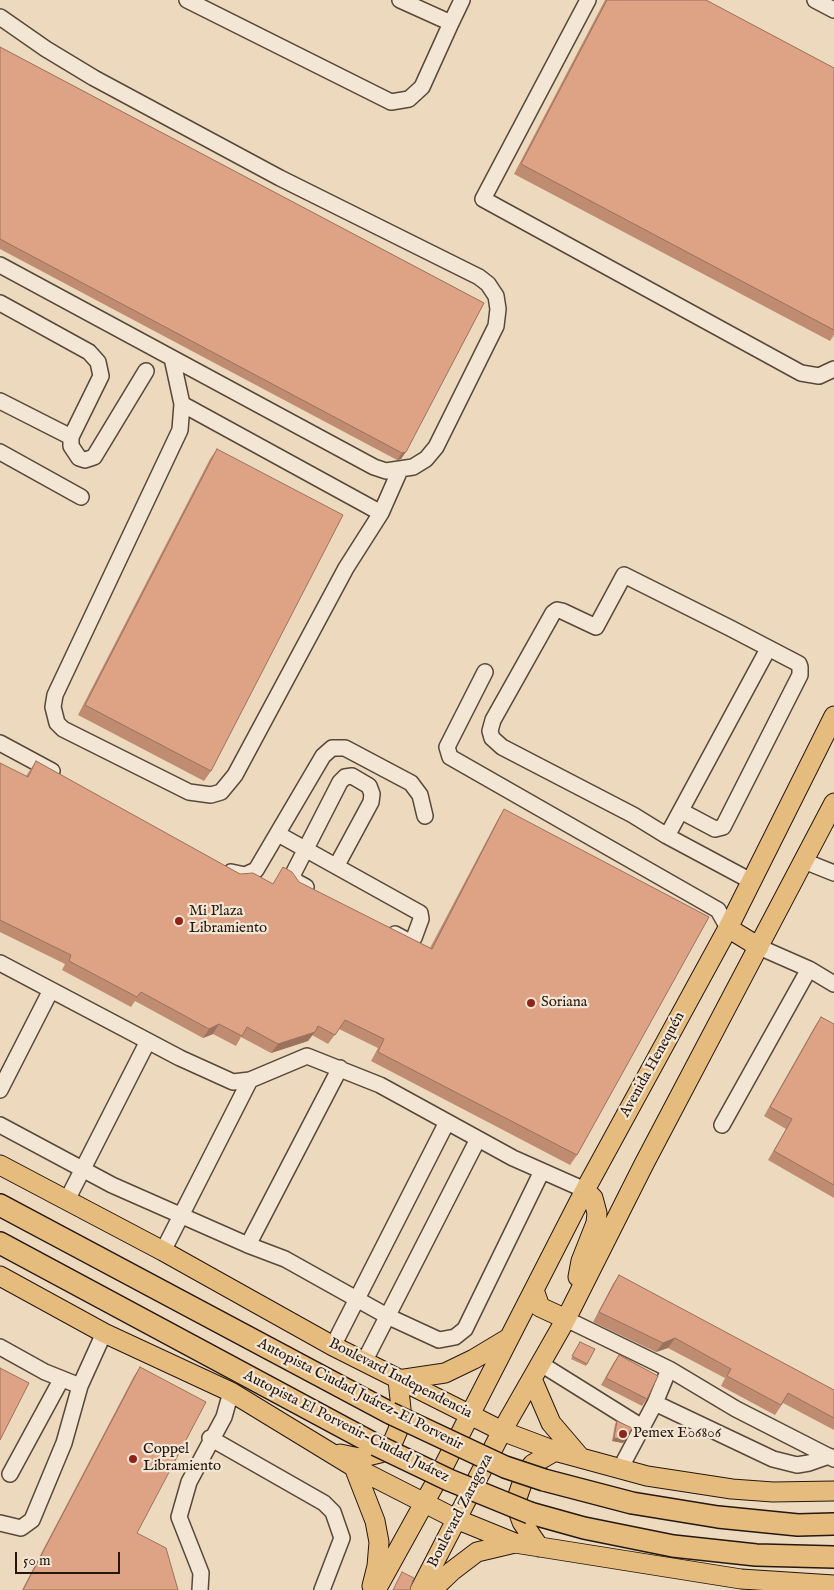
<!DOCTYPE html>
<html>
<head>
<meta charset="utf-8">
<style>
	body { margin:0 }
	#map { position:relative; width:834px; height:1590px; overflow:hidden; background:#edd9bd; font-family:"IM FELL English",serif }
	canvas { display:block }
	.scale { position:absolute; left:15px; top:1552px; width:105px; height:22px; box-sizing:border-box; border:2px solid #25170e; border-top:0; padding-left:6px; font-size:15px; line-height:18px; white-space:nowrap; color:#25170e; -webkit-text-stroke:4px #f3e6d4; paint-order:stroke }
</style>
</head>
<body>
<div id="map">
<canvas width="834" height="1590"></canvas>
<div class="scale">50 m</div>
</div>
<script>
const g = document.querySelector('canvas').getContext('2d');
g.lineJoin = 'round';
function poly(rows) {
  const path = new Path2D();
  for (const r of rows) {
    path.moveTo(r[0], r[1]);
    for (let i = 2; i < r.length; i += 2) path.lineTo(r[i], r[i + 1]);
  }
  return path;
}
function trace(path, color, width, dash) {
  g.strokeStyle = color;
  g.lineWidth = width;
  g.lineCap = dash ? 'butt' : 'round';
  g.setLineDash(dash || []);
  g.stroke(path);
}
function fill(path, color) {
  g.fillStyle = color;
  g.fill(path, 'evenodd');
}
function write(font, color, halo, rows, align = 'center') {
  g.font = font + ' "IM FELL English",serif';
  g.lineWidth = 4.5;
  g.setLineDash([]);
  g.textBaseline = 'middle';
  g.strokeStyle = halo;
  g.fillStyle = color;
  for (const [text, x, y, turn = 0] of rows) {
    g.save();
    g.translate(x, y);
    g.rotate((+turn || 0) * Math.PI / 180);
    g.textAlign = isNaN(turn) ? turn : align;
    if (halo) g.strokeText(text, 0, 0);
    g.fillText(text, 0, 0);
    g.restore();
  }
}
const minor = poly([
	[187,0,391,102,409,99,422,87,451,23],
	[400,0,451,23,462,0],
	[588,0,483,199,801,373,819,376,834,369],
	[815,0,834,10],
	[0,17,46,49,94,78,280,178,479,277,488,284,496,296,498,309,496,326,436,447,426,459,413,467,386,471,374,467,0,265],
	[0,303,89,352,98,362,101,376,71,437,0,401],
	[172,358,182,404,180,430,55,695,53,707,57,723,63,729,189,792,211,795,221,792,235,775,346,568,381,513,400,470],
	[182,404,381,513],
	[71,437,71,446,79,458,85,460,94,457,146,371],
	[0,452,81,497],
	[485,672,447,747,450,757,718,910,728,928],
	[0,743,52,771],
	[681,811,715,829,723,827,800,675,800,667,799,664,730,628,624,575,596,627,562,611,557,610,553,613,493,720,490,731,492,738,502,747,633,815,667,836,751,881],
	[278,834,420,913,421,919,414,938,408,941,395,934],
	[667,836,768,649],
	[804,861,834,873],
	[231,872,245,875,256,870,323,756,332,748,345,748,411,783,420,795,425,816],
	[306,887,295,881,293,874,340,782,345,777,352,776,369,786,372,794,371,802,337,865],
	[759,947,809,969,834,984],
	[0,963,180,1058,233,1082,250,1080,307,1056,380,1085,513,1158,585,1190],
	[340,1068,248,1245,285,1259,387,1316,439,1340,455,1337,465,1329,542,1171],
	[0,1090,51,990],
	[0,1125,112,1185,248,1245],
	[722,1125,809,969],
	[67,1200,148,1041],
	[163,1251,250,1080],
	[566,1319,669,1369,736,1409,834,1459],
	[333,1346,447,1122],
	[0,1347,45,1372,80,1386,104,1333],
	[364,1362,478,1139],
	[541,1364,642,1427],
	[655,1403,773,1459,797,1465,809,1463,829,1456],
	[210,1438,324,1503,333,1512,342,1538,322,1590],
	[620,1469,655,1403,669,1369],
	[10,1474,61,1380],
	[0,1523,21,1528,32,1520,64,1443,80,1386],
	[200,1590,201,1573,179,1517,189,1482,224,1417,231,1392]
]);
const major = poly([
	[728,928,759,947],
	[0,1165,163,1251,333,1346,502,1431,555,1451,647,1476,732,1489,773,1492,834,1491],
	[0,1276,104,1333,231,1392,354,1467,456,1519,515,1543,741,1579,834,1585],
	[578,1277,581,1261,596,1223,597,1213,593,1198,585,1190],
	[534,1290,540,1307,566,1319],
	[532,1379,551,1423,580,1457],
	[340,1454,359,1458,380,1453,392,1444,398,1430,401,1409,398,1380,445,1373,474,1359,509,1338],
	[354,1467,375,1521,379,1542,377,1566,372,1586],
	[539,1547,522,1522,518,1511,517,1498,526,1472,533,1464,555,1451],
	[376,1590,433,1487,585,1190,728,928,834,716],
	[420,1590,502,1431,566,1319,644,1164,834,803],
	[432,1590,452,1571,477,1552,515,1543]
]);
const highway = poly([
	[0,1205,390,1413],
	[0,1243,376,1445],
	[544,1480,632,1503,718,1517,798,1525,834,1524],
	[530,1513,584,1528,673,1546,756,1555,834,1557]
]);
trace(minor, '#57483a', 18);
trace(major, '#25170e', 21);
trace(highway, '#25170e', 24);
trace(minor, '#f3e6d4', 15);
trace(major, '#e6bc7e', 19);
trace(highway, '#e6bc7e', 21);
const highwayBridge = poly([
	[390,1413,505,1467,544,1480],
	[376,1445,449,1480,530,1513]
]);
trace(highwayBridge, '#25170e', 24, []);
trace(highwayBridge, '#e6bc7e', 21);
fill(poly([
	[605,0,706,0,834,68,834,335,830,341,514,174],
	[0,47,484,303,401,459,397,460,0,249],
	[217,449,211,771,204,781,78,715,210,459],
	[36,761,240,874,273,884,283,867,299,882,430,948,498,819,504,809,577,1155,570,1165,371,1061,378,1048,339,1029,328,1044,312,1035,308,1041,271,1053,241,1037,236,1046,213,1034,203,1038,135,1001,131,1007,62,970,65,964,0,932,0,763,26,776],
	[821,1017,834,1024,834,1198,768,1160,786,1129,764,1116,815,1026],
	[619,1275,834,1390,834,1430,783,1403,775,1415,721,1386,725,1378,668,1348,656,1352,593,1322,613,1284],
	[580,1342,587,1364,586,1366,571,1359],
	[619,1355,647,1399,642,1406,601,1385,614,1362],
	[140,1367,137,1533,178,1590,22,1590,134,1376],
	[617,1421,625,1440,623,1443,612,1441,615,1424]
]), '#bf8c72');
fill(poly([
	[406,452,401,459,397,460,402,453],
	[219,1024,213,1034,203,1038,209,1029],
	[315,1032,308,1041,271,1053,278,1044],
	[675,1338,668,1348,656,1352,663,1343],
	[614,1438,625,1440,623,1443,612,1441]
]), '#9b725d');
const building = poly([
	[607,0,706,0,834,68,834,330,521,164,607,0],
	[0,47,484,303,406,452,402,453,0,239,0,47],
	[217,449,343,515,211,771,85,705,217,449],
	[36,761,240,874,253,873,273,884,283,867,292,872,299,882,432,949,504,809,709,917,577,1155,378,1052,384,1039,345,1020,335,1035,318,1026,315,1032,278,1044,247,1027,242,1036,219,1024,209,1029,141,992,137,997,69,961,71,955,0,920,0,763,28,777,36,761],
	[821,1017,834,1024,834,1185,774,1151,792,1119,770,1107,821,1017],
	[619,1275,834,1390,834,1418,788,1393,781,1405,727,1376,731,1369,675,1338,663,1343,599,1312,619,1275],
	[580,1342,595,1349,587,1364,572,1356,580,1342],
	[619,1355,658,1376,647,1399,606,1378,619,1355],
	[140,1367,206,1402,137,1533,166,1548,178,1590,23,1590,140,1367],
	[0,1368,29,1383,0,1440,0,1368],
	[617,1421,632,1428,625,1440,614,1438,617,1421],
	[402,1572,414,1578,410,1588,411,1590,393,1590,402,1572]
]);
fill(building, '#dea385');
trace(building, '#9b725d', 1);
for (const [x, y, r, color] of [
	[179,921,5,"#8f2418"],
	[531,1003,5,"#8f2418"],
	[623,1434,5,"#8f2418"],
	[133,1459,5,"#8f2418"]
]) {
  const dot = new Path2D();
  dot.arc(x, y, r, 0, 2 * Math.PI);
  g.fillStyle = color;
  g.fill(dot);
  trace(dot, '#f3e6d4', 2);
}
write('15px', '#25170e', '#f3e6d4', [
	["Mi Plaza",189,912],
	["Libramiento",189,929],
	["Soriana",541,1003],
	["Pemex E06806",633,1434],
	["Coppel",143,1450],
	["Libramiento",143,1467]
], 'left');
write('15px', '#25170e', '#f3e6d4', [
	["Avenida Henequén",653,1065,-61],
	["Boulevard Independencia",400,1379,27],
	["Autopista Ciudad Juárez-El Porvenir",360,1395,27],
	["Autopista El Porvenir-Ciudad Juárez",346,1427,27],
	["Boulevard Zaragoza",461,1511,-63]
]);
</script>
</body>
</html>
